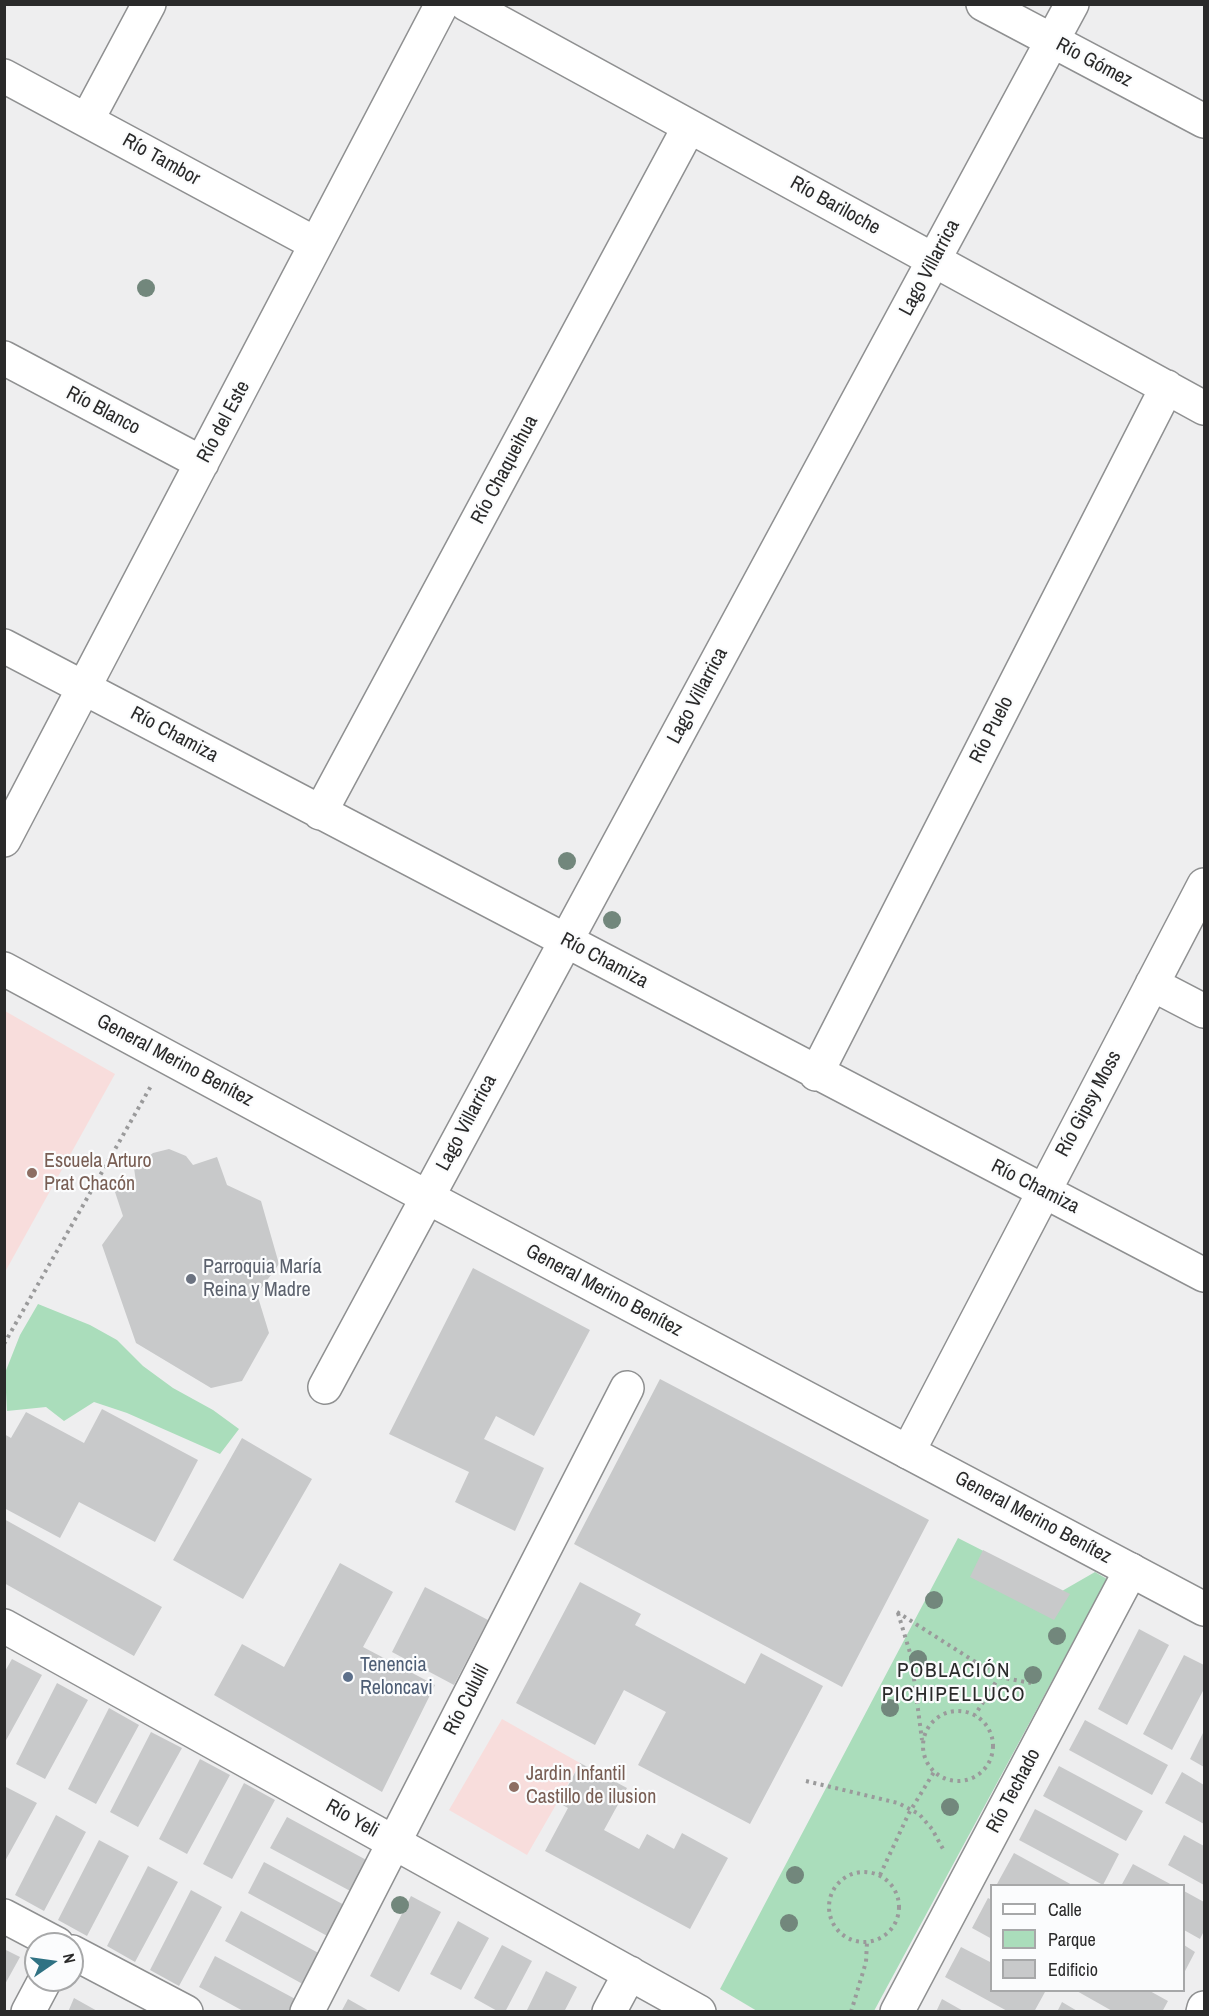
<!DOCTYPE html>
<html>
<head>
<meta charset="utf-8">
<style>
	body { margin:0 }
	#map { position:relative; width:1209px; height:2016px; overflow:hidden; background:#eeeeef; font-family:"Archivo Narrow",sans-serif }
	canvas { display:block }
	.frame { position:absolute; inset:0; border:6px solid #2a2a2a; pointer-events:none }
	.legend { position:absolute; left:990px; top:1884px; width:195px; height:108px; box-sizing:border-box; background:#fbfcfd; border:2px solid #a7a8a9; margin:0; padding:8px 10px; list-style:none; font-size:18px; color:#2a2a2a }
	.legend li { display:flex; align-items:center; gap:12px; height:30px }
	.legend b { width:30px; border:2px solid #a7a8a9 }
	.north { position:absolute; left:24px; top:1932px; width:60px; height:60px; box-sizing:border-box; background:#fbfcfd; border:2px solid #a7a8a9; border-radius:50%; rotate:77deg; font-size:16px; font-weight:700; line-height:24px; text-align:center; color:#2a2a2a }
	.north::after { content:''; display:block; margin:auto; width:21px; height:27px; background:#2f7283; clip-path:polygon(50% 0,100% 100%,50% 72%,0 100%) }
</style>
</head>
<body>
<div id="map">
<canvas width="1209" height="2016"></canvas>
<div class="frame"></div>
<ul class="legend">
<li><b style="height:8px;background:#fff"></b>Calle</li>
<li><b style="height:16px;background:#adb"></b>Parque</li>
<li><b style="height:16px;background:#c8c9ca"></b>Edificio</li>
</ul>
<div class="north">N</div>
</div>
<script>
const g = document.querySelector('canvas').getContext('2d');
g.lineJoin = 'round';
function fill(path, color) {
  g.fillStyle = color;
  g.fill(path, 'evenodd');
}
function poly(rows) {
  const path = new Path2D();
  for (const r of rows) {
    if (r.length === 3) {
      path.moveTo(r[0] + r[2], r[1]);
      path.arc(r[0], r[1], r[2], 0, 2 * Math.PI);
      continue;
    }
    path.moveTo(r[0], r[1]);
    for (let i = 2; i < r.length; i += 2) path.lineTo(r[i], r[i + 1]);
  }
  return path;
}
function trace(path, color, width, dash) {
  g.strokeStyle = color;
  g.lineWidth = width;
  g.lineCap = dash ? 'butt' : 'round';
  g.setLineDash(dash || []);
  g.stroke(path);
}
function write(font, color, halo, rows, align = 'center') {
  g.font = font + ' "Archivo Narrow",sans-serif';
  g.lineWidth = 4.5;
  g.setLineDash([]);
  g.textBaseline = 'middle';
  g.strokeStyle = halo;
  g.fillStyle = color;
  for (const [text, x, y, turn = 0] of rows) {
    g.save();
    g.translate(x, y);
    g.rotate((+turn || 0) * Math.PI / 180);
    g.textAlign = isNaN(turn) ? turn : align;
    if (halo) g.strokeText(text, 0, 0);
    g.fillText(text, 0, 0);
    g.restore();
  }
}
fill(poly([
	[5,1011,115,1074,5,1272],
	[502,1719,580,1763,527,1855,449,1810]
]), '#f8dddc');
fill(poly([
	[38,1304,90,1325,117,1340,143,1366,173,1388,213,1410,239,1429,220,1454,127,1413,94,1402,64,1421,46,1407,7,1411,5,1373,20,1335],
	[958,1538,1062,1591,1095,1572,1107,1579,874,2011,757,2011,720,1989]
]), '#adb');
fill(poly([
	[169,1149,186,1156,193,1165,217,1157,227,1185,261,1201,279,1264,257,1294,269,1333,242,1381,211,1388,136,1343,102,1245,123,1216,114,1189,136,1182,134,1168,153,1153],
	[473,1268,590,1330,534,1436,496,1416,484,1439,544,1468,515,1531,455,1502,469,1472,389,1434],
	[660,1379,929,1520,842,1687,574,1544],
	[102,1409,198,1460,155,1542,79,1502,60,1538,4,1508,4,1434,11,1438,26,1412,84,1443],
	[242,1438,312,1479,243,1599,173,1560],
	[4,1519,162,1607,134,1656,4,1583],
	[983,1550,1070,1594,1054,1620,970,1577],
	[340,1563,393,1592,363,1647,435,1685,382,1792,214,1695,242,1644,284,1667],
	[580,1582,641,1614,635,1625,745,1684,761,1653,823,1686,750,1824,638,1765,666,1712,624,1690,595,1745,516,1703],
	[425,1587,488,1620,454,1685,392,1652],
	[1139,1629,1169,1645,1127,1725,1098,1709],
	[1184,1655,1204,1665,1204,1689,1172,1750,1143,1734],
	[12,1659,42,1675,4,1744,4,1673],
	[57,1683,88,1700,45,1779,16,1764],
	[109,1708,139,1725,96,1804,68,1789],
	[1085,1720,1168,1765,1152,1795,1069,1750],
	[1204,1731,1204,1767,1190,1759],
	[151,1732,182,1748,138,1827,110,1812],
	[200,1759,230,1775,187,1854,159,1839],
	[580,1763,627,1788,604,1830,639,1849,647,1834,674,1849,682,1833,728,1858,690,1929,545,1851,568,1808,559,1803],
	[1059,1766,1143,1811,1126,1841,1043,1796],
	[1182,1772,1204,1785,1204,1824,1165,1803],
	[244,1783,275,1800,232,1879,203,1864],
	[6,1787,37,1803,4,1863,4,1791],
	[1035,1809,1119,1854,1103,1885,1019,1840],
	[56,1815,86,1832,44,1911,15,1895],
	[287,1817,370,1862,354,1893,270,1848],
	[1184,1835,1204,1846,1204,1885,1168,1865],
	[99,1840,129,1856,87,1936,58,1920],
	[1014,1853,1074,1886,997,1884],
	[264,1862,348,1907,331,1938,248,1893],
	[1133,1864,1174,1886,1121,1886],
	[148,1866,178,1882,135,1962,107,1946],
	[191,1890,222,1907,179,1986,150,1970],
	[1184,1891,1204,1902,1204,1931,1200,1939,1184,1930],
	[411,1896,441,1912,399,1992,370,1976],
	[988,1898,992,1900,992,1939,972,1928],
	[241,1911,324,1956,308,1987,225,1941],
	[458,1921,489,1938,461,1990,430,1974],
	[502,1945,532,1961,505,2012,499,2012,474,1998],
	[1184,1945,1195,1952,1184,1973],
	[961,1947,992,1963,992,1990,1045,1992,1034,2012,1009,2012,945,1977],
	[4,1949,20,1957,4,1986],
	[215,1956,299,2001,293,2012,245,2012,199,1987],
	[546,1971,577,1987,564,2012,526,2012],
	[1075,1990,1148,1990,1168,2001,1162,2012,1114,2012],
	[74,1998,99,2012,68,2012],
	[348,1999,371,2012,341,2012],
	[942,1999,965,2012,936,2012],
	[1062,2002,1079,2012,1057,2012]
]), '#c8c9ca');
const minor = poly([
	[466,4,1204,408],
	[983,4,1204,121],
	[4,76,316,244],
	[87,120,149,4],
	[4,358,202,463],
	[4,646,1204,1275],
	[320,813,689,127],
	[4,840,442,4],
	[1152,984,1204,1011],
	[816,1074,1167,387],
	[325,1387,1072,4],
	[908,1452,1204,885],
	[4,1626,699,2012],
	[4,1916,57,1944],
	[72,1952,186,2012],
	[28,2012,45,1980],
	[307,2012,627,1388],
	[609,2012,630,1973],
	[897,2012,1131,1570],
	[1203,2012,1204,2008]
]);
const tertiary = poly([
	[4,969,427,1197,1204,1609]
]);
trace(minor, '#8f9091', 36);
trace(tertiary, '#8f9091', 36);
trace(poly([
	[4,1344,151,1086],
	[897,1612,999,1677,975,1715],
	[898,1613,911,1656,922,1740],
	[999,1677,1031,1683],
	[958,1746,35],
	[806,1781,898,1803,919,1814,932,1829,943,1849],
	[864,1907,35],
	[880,1875,909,1813,934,1772],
	[851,2012,866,1962,867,1942]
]), '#9a9a9b', 4, [3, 4.5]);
trace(minor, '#fff', 33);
trace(tertiary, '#fff', 33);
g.fillStyle = '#72877c';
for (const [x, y] of [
	[146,288],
	[567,861],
	[612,920],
	[934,1600],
	[1057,1636],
	[918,1659],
	[1033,1675],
	[890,1708],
	[950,1807],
	[795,1875],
	[400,1905],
	[789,1923]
]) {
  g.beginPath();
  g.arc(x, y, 9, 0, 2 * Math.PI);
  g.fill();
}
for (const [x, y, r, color] of [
	[32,1173,6,"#8d6e63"],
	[191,1279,6,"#6b7280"],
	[348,1677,6,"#5c6f8a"],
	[514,1787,6,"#8d6e63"]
]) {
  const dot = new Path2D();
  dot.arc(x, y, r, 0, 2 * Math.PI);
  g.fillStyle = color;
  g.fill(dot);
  trace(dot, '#fbfcfd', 2);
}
write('20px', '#2a2a2a', '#fbfcfd', [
	["Río Gómez",1094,63,28],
	["Río Tambor",161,160,29],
	["Río Bariloche",835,206,29],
	["Lago Villarrica",930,268,-62],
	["Río Blanco",103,411,28],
	["Río del Este",224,422,-62],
	["Río Chaqueihua",505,470,-62],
	["Lago Villarrica",698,696,-62],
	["Río Puelo",992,730,-63],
	["Río Chamiza",174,735,28],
	["Río Chamiza",604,961,28],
	["General Merino Benítez",175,1061,28],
	["Río Gipsy Moss",1089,1104,-62],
	["Lago Villarrica",467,1123,-62],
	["Río Chamiza",1035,1187,27],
	["General Merino Benítez",604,1291,28],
	["General Merino Benítez",1033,1518,28],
	["Río Cululil",467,1700,-63],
	["Río Techado",1014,1791,-62],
	["Río Yeli",352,1819,29]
]);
write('20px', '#785e54', '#fbfcfd', [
	["Escuela Arturo",44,1162],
	["Prat Chacón",44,1185],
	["Jardin Infantil",526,1775],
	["Castillo de ilusion",526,1798]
], 'left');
write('20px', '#5b616d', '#fbfcfd', [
	["Parroquia María",203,1268],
	["Reina y Madre",203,1291]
], 'left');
write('20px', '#4e5e75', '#fbfcfd', [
	["Tenencia",360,1666],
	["Reloncavi",360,1689]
], 'left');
g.letterSpacing = '1.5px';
write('21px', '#2a2a2a', '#fbfcfd', [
	["POBLACIÓN",954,1671],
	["PICHIPELLUCO",954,1695]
]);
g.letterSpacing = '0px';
</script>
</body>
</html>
